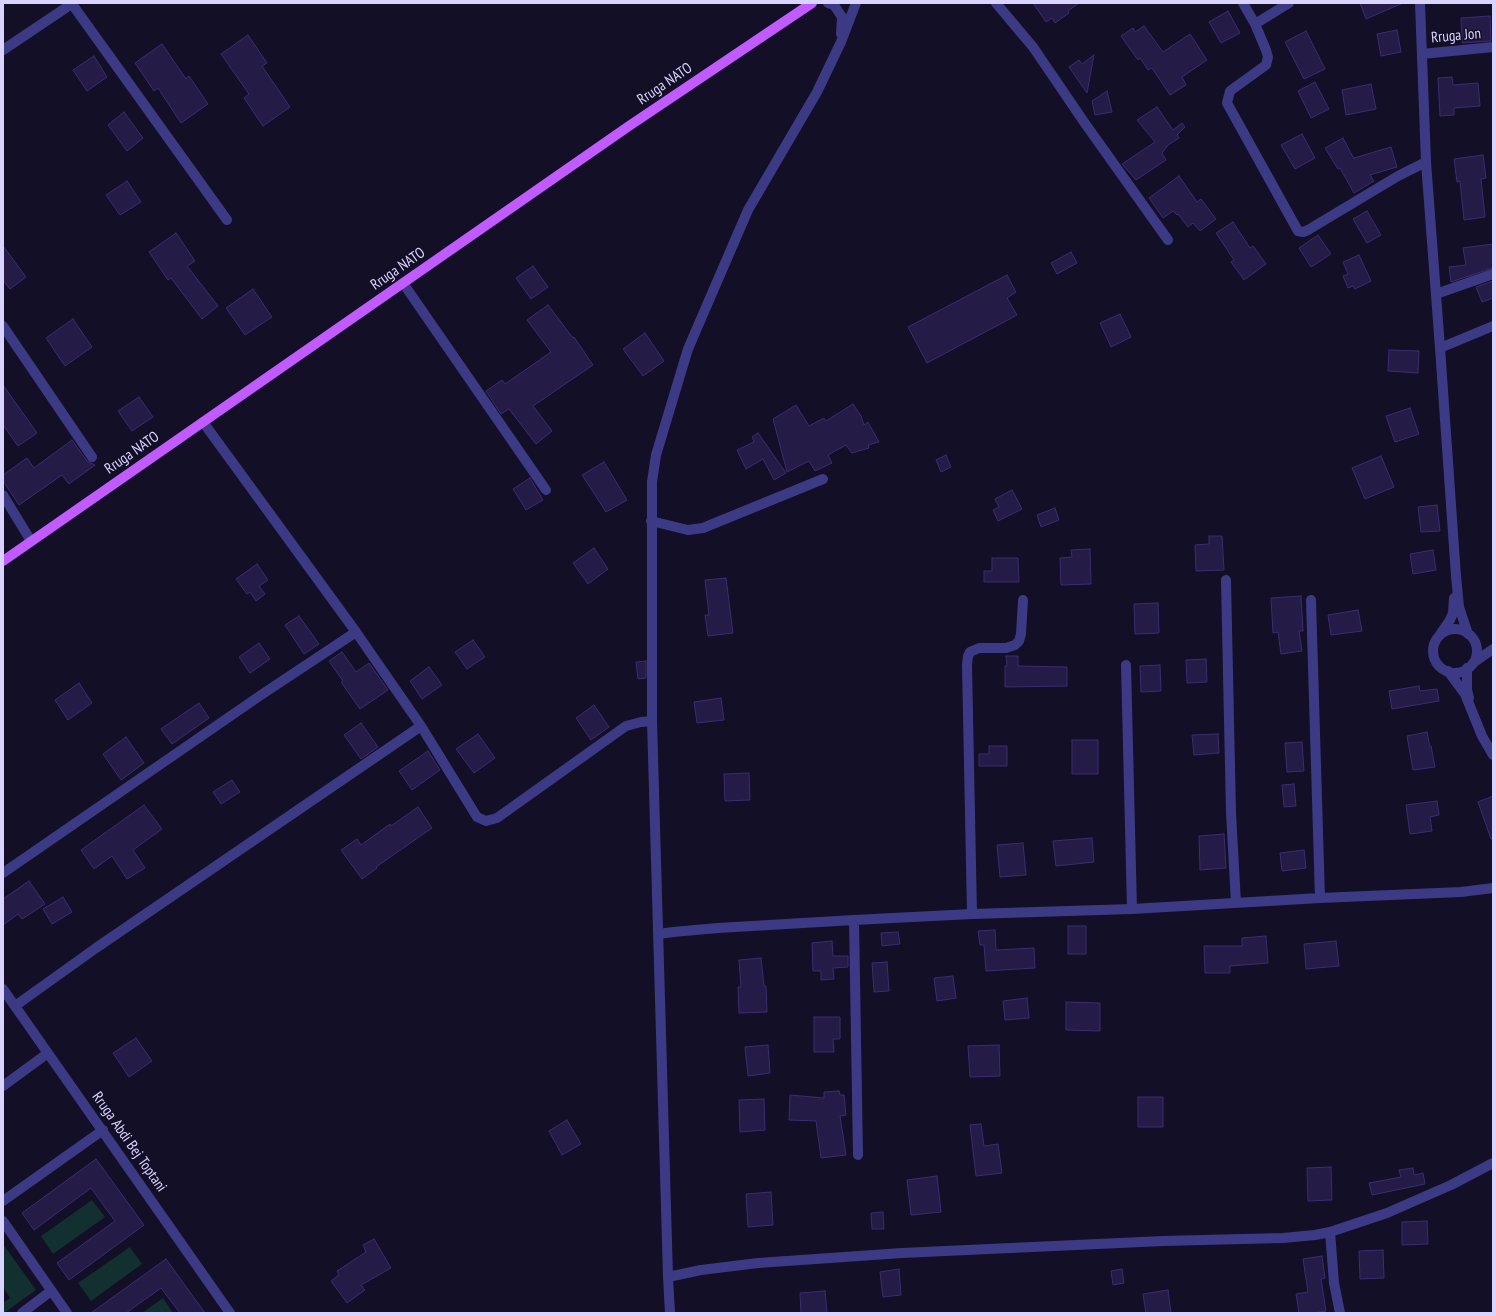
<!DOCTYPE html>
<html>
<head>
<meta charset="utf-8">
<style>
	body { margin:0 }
	#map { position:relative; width:1496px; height:1316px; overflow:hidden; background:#130f26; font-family:"PT Sans Narrow",sans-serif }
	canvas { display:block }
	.frame { position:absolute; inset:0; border:4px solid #d9d4ff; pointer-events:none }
</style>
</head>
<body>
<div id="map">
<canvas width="1496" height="1316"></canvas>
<div class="frame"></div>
</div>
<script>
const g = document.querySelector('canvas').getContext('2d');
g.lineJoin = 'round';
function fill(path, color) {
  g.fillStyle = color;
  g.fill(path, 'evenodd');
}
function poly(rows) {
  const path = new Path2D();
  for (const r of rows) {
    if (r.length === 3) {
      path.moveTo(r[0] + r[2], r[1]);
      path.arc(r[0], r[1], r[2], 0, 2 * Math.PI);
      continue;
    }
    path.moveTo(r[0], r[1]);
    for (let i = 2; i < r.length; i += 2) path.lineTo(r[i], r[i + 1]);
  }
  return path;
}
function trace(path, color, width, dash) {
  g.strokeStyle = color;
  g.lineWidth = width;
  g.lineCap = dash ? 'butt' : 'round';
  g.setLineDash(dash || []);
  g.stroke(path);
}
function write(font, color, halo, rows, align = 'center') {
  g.font = font + ' "PT Sans Narrow",sans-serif';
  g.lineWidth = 3;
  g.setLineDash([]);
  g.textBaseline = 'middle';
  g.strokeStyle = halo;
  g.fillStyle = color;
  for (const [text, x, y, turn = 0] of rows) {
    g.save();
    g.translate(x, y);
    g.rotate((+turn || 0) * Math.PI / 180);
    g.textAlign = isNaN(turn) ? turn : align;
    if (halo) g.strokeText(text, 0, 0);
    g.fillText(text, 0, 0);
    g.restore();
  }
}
fill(poly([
	[92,1200,105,1217,53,1254,41,1236],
	[3,1244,36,1290,4,1313,3,1313,3,1303,10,1298,3,1287],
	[130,1247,142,1264,91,1301,78,1283],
	[163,1298,173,1313,142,1313]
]), '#12302f');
const building = poly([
	[1033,3,1079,3,1068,11,1069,13,1055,23,1052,18,1046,22,1033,3],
	[1360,3,1403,3,1366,19,1360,3],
	[1228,11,1240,33,1221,43,1209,22,1228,11],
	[1490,16,1491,41,1462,43,1461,18,1490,16],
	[1144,26,1163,52,1190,34,1207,60,1182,77,1186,85,1170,95,1152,68,1148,70,1140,58,1138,60,1121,36,1133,28,1135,32,1144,26],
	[1397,30,1401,52,1381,56,1377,34,1397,30],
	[1306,31,1325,69,1304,79,1285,42,1306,31],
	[248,35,267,63,262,66,290,107,263,126,244,98,249,94,221,54,248,35],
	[162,44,186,79,189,76,208,104,181,123,158,88,154,91,135,63,162,44],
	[1094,55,1087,93,1069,67,1079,60,1082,64,1094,55],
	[94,56,107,77,87,91,73,70,94,56],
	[1452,77,1453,85,1478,83,1480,106,1454,108,1454,115,1440,116,1438,78,1452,77],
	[1315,82,1329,109,1311,118,1298,91,1315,82],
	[1371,84,1376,109,1346,115,1342,90,1371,84],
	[1107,91,1112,112,1095,115,1092,101,1107,91],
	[1157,107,1173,130,1182,123,1185,127,1177,135,1179,138,1168,145,1162,153,1166,160,1136,180,1122,164,1155,142,1137,120,1157,107],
	[124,112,143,138,127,151,108,125,124,112],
	[1302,134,1315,158,1295,169,1281,145,1302,134],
	[1343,138,1354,159,1354,158,1391,147,1397,167,1370,175,1374,181,1354,193,1340,168,1338,169,1325,148,1343,138],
	[1483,155,1486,178,1481,179,1485,217,1464,220,1460,181,1457,182,1454,159,1483,155],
	[1179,176,1197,202,1201,199,1216,219,1200,231,1193,223,1188,227,1178,214,1177,215,1173,211,1163,218,1149,198,1179,176],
	[127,181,141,202,120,215,106,195,127,181],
	[1367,211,1381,235,1367,243,1353,219,1367,211],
	[1233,222,1250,248,1253,246,1266,264,1244,280,1231,262,1234,260,1216,233,1233,222],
	[176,233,195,261,187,266,218,306,202,319,171,278,168,280,149,252,176,233],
	[1318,235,1331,254,1311,267,1299,248,1318,235],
	[1493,244,1493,268,1451,282,1449,267,1466,265,1463,248,1493,244],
	[3,246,26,277,10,289,3,280,3,246],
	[1071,252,1077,263,1057,274,1051,263,1071,252],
	[1359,255,1371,281,1355,289,1353,286,1348,288,1343,276,1348,274,1343,262,1359,255],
	[533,266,548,287,531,299,516,278,533,266],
	[1007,275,1016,292,1007,298,1017,315,927,363,908,327,1007,275],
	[1493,281,1493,298,1482,302,1476,287,1493,281],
	[253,289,272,317,245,335,226,308,253,289],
	[548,305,573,338,574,337,593,365,533,406,552,431,536,444,509,409,501,414,486,391,502,380,505,384,551,352,527,320,548,305],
	[1120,314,1131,337,1111,347,1100,323,1120,314],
	[73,319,92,347,65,366,46,338,73,319],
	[645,333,664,361,643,376,623,349,645,333],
	[1389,350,1419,351,1418,373,1388,371,1389,350],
	[3,385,37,433,18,446,3,425,3,385],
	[139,397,153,417,132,431,118,411,139,397],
	[853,404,861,416,864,425,868,422,879,442,868,445,869,448,852,453,846,445,828,455,832,463,815,471,809,461,787,472,773,419,796,405,809,426,824,418,826,421,853,404],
	[1410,408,1419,434,1395,442,1386,416,1410,408],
	[758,433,786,473,774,480,763,459,746,469,737,450,754,442,752,437,758,433],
	[72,440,87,461,95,465,69,484,62,475,19,505,3,481,3,475,27,458,34,468,72,440],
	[946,455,951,467,941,472,936,460,946,455],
	[1381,456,1394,487,1365,499,1352,468,1381,456],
	[604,462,627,500,606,512,582,475,604,462],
	[530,478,543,500,526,510,513,489,530,478],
	[1012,490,1022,509,998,521,993,510,999,507,995,499,1012,490],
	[1437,505,1440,531,1421,532,1418,507,1437,505],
	[1055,508,1059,520,1041,527,1037,515,1055,508],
	[1209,536,1222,536,1224,570,1196,571,1195,545,1209,544,1209,536],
	[594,548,608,569,588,584,573,563,594,548],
	[1090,549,1091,584,1061,585,1060,558,1072,557,1071,550,1090,549],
	[1433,550,1436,570,1413,574,1410,554,1433,550],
	[992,558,1018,558,1019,582,984,582,984,571,992,571,992,558],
	[257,564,268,580,259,586,265,594,256,601,250,592,247,594,236,579,257,564],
	[726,578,733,633,708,636,705,615,709,615,705,580,726,578],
	[1301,596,1303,631,1299,631,1302,651,1281,654,1278,632,1273,633,1271,598,1301,596],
	[1158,603,1159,633,1135,634,1134,604,1158,603],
	[1358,610,1362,631,1331,635,1328,615,1358,610],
	[299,616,319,644,304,654,285,625,299,616],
	[473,640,485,657,467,669,455,652,473,640],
	[259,643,270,659,250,673,239,657,259,643],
	[342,652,356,672,369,663,388,690,360,709,341,682,343,681,329,661,342,652],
	[1006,656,1018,656,1018,666,1067,667,1067,686,1005,687,1005,666,1007,666,1006,656],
	[1206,659,1207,682,1187,683,1186,660,1206,659],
	[646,661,646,678,638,679,636,662,646,661],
	[1160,665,1161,691,1141,692,1140,666,1160,665],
	[429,667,442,685,422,699,410,681,429,667],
	[79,683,92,703,68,720,55,700,79,683],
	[1419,686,1420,691,1437,689,1439,701,1392,709,1389,691,1419,686],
	[721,698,724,720,697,723,694,702,721,698],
	[199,703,209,718,172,744,161,729,199,703],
	[594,705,609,727,591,740,576,718,594,705],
	[361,723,378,747,361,759,344,735,361,723],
	[1427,732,1430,747,1431,746,1435,767,1413,770,1407,736,1427,732],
	[478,734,495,758,474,773,456,749,478,734],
	[1218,734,1219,753,1194,755,1192,735,1218,734],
	[126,737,144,763,121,780,103,754,126,737],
	[1072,740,1098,740,1098,774,1072,774,1072,740],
	[1302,742,1304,771,1287,772,1285,743,1302,742],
	[989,746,1007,746,1007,766,979,766,979,754,989,754,989,746],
	[428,751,440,770,412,790,399,771,428,751],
	[749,773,750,800,725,801,724,774,749,773],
	[232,780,240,792,221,804,213,792,232,780],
	[1294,784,1296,806,1284,807,1282,785,1294,784],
	[1493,796,1493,839,1491,839,1478,802,1493,796],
	[1437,801,1439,815,1430,817,1432,831,1410,834,1406,805,1437,801],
	[144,805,162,829,133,850,145,868,127,879,112,856,94,869,81,850,144,805],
	[418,807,432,828,376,867,377,868,362,879,341,850,357,839,361,845,390,824,391,826,418,807],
	[1224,834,1226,868,1200,870,1199,836,1224,834],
	[1092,838,1094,862,1056,866,1053,841,1092,838],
	[1023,843,1026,875,1000,877,997,845,1023,843],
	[1304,850,1306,868,1282,871,1280,853,1304,850],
	[29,881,45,904,22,919,18,914,3,925,3,899,29,881],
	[63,897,72,912,52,924,43,909,63,897],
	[1068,926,1086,926,1086,954,1068,954,1068,926],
	[995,930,996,950,1034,948,1035,968,986,971,984,945,980,945,978,931,995,930],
	[898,932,900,944,882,946,881,933,898,932],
	[1266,936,1268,963,1230,966,1230,973,1205,973,1204,946,1242,946,1242,938,1266,936],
	[832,941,833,956,848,956,848,967,833,968,834,979,821,980,821,971,813,971,812,943,832,941],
	[1336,941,1339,966,1306,969,1304,944,1336,941],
	[761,958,764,986,766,986,767,1012,739,1013,738,987,741,987,739,960,761,958],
	[887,962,889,991,874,992,872,963,887,962],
	[953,976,956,998,937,1001,934,978,953,976],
	[1027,998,1029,1018,1005,1020,1003,1001,1027,998],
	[1066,1002,1100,1003,1100,1031,1066,1030,1066,1002],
	[814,1017,840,1017,840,1039,833,1039,834,1052,814,1052,814,1017],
	[136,1038,152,1061,129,1077,113,1053,136,1038],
	[768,1045,770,1073,748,1076,745,1047,768,1045],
	[999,1045,1000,1076,970,1077,968,1046,999,1045],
	[839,1091,840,1095,844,1095,846,1115,840,1116,846,1155,821,1158,816,1121,789,1120,790,1095,824,1098,824,1092,839,1091],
	[1138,1097,1163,1097,1163,1127,1138,1127,1138,1097],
	[764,1099,765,1130,740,1132,739,1100,764,1099],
	[567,1120,581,1144,562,1155,549,1131,567,1120],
	[981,1124,984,1146,998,1144,1002,1173,976,1176,970,1125,981,1124],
	[96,1159,144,1225,69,1280,57,1263,115,1221,91,1188,34,1230,22,1213,96,1159],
	[1331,1167,1332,1200,1308,1201,1307,1168,1331,1167],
	[1413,1168,1414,1175,1423,1173,1425,1184,1372,1195,1369,1183,1401,1177,1399,1170,1413,1168],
	[937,1176,941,1212,911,1215,907,1180,937,1176],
	[771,1192,773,1225,748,1227,746,1194,771,1192],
	[883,1212,884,1229,872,1229,871,1213,883,1212],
	[1427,1221,1428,1244,1402,1245,1402,1222,1427,1221],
	[374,1239,391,1268,361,1285,365,1290,347,1303,331,1281,339,1275,337,1271,366,1252,363,1245,374,1239],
	[1383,1250,1384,1278,1360,1279,1359,1251,1383,1250],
	[1322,1256,1325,1278,1321,1279,1326,1311,1314,1313,1299,1313,1296,1294,1308,1292,1303,1259,1322,1256],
	[166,1259,205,1313,180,1313,161,1288,126,1313,91,1313,166,1259],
	[899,1269,901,1295,883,1297,880,1272,899,1269],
	[1122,1269,1124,1283,1113,1285,1111,1271,1122,1269],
	[1168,1290,1171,1313,1146,1313,1143,1294,1168,1290],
	[825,1291,827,1313,801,1313,800,1293,825,1291]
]);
fill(building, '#241b47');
trace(building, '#3b2d73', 1);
trace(poly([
	[828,3,834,5,842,17,841,34],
	[996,3,1033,47,1084,122,1168,240],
	[1243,3,1255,24,1266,50,1268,57,1266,65,1230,91,1227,103,1298,231,1303,232,1308,230,1398,176,1426,162],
	[1420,3,1426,162,1440,348,1456,576,1459,607,1468,634],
	[72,4,227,220],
	[1255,24,1289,3],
	[3,50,73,3],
	[1422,54,1493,47],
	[403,283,546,490],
	[1436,294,1493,274],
	[3,326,92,457],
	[1440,348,1493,326],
	[203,422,356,632,421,726,477,817,486,821,497,818,626,726,641,722,652,721],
	[3,495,31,541],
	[651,521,688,530,703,528,823,479],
	[1226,580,1231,813,1236,903],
	[1311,600,1320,898],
	[1455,651,22],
	[1441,633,1450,620,1453,613,1454,598],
	[1473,663,1493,649],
	[1126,665,1132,909],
	[1467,668,1467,690,1469,698],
	[1448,671,1465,694,1482,736,1493,755],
	[3,873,261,695,356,632],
	[972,914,967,665,968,656,970,652,979,648,1006,648,1015,645,1019,641,1021,634,1023,600],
	[854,920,858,1155],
	[659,934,673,932,718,928,854,920,972,914,1132,909,1320,898,1461,892,1493,888],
	[3,989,230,1313],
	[15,1006,96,948,421,726],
	[3,1086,48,1053],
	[3,1201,103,1130],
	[3,1221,67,1313],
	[1330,1232,1334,1283,1340,1313],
	[668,1277,701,1270,758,1263,902,1253,1163,1241,1283,1238,1315,1235,1330,1232,1387,1213,1451,1185,1493,1163],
	[22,1313,51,1291],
	[670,1313,668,1277,652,721,652,482,656,455,688,349,748,210,817,92,841,42,856,3]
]), '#3d3a85', 10);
trace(poly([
	[3,561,629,126,812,3]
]), '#c25bff', 10);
write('15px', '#d9d4ff', '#130f26', [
	["Rruga Jon",1456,36,-5],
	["Rruga NATO",665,84,-34],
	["Rruga NATO",398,269,-35],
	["Rruga NATO",132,453,-35],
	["Rruga Abdi Bej Toptani",129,1142,55]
]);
</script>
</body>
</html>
